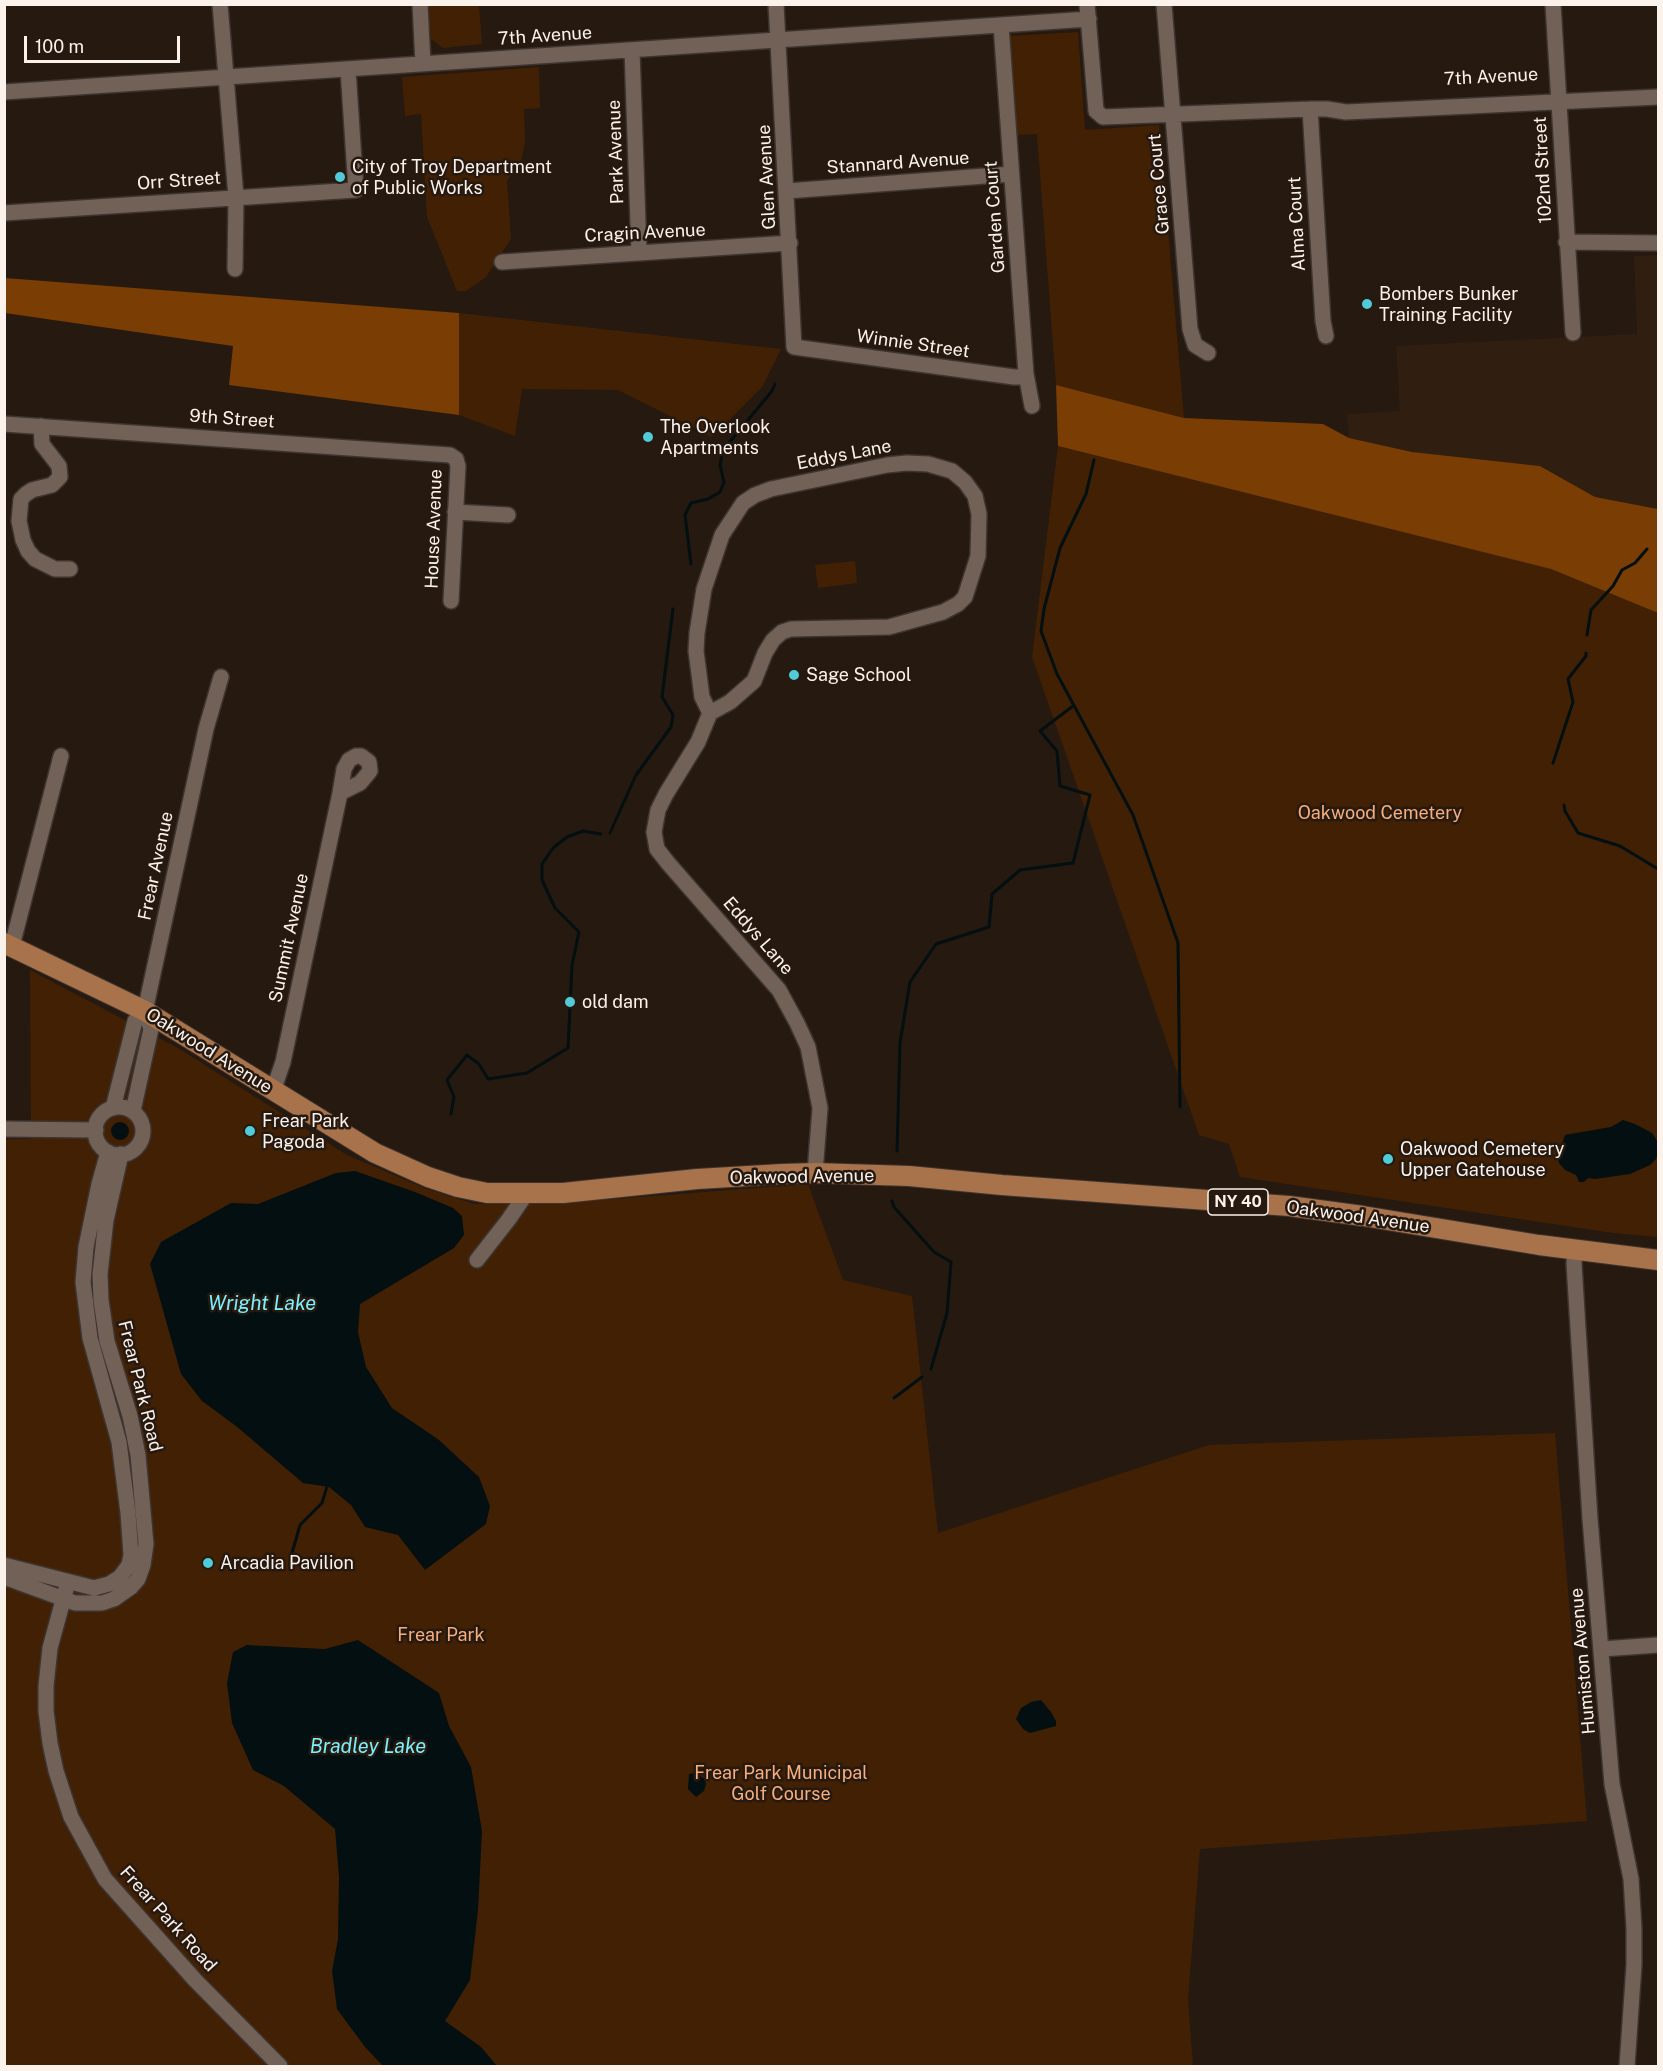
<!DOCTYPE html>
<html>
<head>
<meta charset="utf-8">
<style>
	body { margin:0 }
	#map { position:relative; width:1663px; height:2071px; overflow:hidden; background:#261910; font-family:"Public Sans",sans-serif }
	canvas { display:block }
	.frame { position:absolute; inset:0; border:6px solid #fbf2ec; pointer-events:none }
	.scale { position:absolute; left:24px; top:36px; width:156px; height:27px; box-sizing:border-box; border:3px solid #fbf2ec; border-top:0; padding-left:8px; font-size:18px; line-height:21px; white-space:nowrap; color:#fbf2ec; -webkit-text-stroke:4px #261910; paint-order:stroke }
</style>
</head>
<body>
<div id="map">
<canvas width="1663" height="2071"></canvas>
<div class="frame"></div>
<div class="scale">100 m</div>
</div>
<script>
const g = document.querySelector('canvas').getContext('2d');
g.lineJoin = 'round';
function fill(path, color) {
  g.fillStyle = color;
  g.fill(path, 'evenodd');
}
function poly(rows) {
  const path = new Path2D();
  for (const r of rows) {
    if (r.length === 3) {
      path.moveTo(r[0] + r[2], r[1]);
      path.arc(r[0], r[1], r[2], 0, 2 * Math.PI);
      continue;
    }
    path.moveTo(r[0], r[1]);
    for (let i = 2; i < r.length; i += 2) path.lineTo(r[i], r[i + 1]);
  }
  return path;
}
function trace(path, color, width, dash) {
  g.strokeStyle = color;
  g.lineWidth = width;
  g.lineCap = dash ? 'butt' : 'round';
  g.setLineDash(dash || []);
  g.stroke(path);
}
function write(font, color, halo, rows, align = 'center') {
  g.font = font + ' "Public Sans",sans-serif';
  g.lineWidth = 5;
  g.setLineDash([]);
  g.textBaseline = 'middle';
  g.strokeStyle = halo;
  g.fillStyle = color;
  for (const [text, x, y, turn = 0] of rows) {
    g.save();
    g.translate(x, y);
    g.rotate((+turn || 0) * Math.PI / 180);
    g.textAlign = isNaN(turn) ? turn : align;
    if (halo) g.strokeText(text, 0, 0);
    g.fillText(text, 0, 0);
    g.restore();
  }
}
fill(poly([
	[1658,255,1658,509,1595,497,1540,466,1412,452,1349,438,1347,414,1400,411,1396,346,1637,334,1634,256]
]), '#301e11');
fill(poly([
	[428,5,479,5,482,44,443,48,431,39],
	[1078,32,1085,130,1159,125,1184,418,1056,385,1037,134,1016,135,1009,36],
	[539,67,540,108,524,109,525,142,521,162,507,181,511,239,486,277,466,291,457,291,427,217,421,114,405,116,402,77],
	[459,313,781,349,762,387,712,437,618,390,522,389,515,436,459,415],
	[1058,446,1551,569,1658,613,1658,1237,1613,1233,1240,1177,1229,1144,1199,1135,1032,657],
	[855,561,857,583,818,588,815,565],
	[30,970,178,1048,347,1155,424,1188,474,1204,562,1203,808,1184,843,1280,912,1296,938,1533,1209,1445,1555,1433,1587,1821,1200,1849,1188,2000,1193,2066,5,2066,4,1139,31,1139]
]), '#422004');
fill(poly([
	[5,278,459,313,459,415,229,385,233,346,5,313],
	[1056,385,1184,418,1323,424,1349,438,1412,452,1540,466,1595,497,1658,509,1658,613,1551,569,1058,446]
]), '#7a3d04');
fill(poly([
	[1623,1120,1635,1124,1652,1133,1658,1142,1658,1153,1656,1159,1650,1165,1630,1174,1595,1179,1588,1178,1584,1182,1579,1182,1576,1175,1565,1170,1559,1163,1558,1157,1565,1135,1611,1127],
	[120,1131,9],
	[355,1171,415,1192,453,1208,462,1216,464,1235,454,1248,360,1304,358,1332,366,1367,392,1408,439,1440,479,1477,490,1506,486,1524,425,1570,398,1535,365,1527,351,1505,329,1487,303,1483,236,1426,202,1401,181,1374,150,1264,161,1242,231,1203,258,1204,336,1173],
	[358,1640,439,1693,449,1726,471,1767,482,1831,478,1910,470,1980,445,2021,481,2047,497,2066,383,2066,365,2047,337,2009,332,1971,338,1939,339,1877,335,1829,284,1786,253,1770,232,1723,227,1683,233,1652,247,1645,325,1649],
	[1041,1700,1051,1712,1056,1721,1056,1726,1030,1733,1023,1729,1016,1719,1021,1708,1031,1702],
	[695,1773,705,1779,706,1784,704,1791,696,1797,688,1789,689,1774]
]), '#030f11');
trace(poly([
	[1094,460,1086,494,1060,548,1044,609,1041,631,1057,674,1133,815,1178,943,1180,1107],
	[691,564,685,515,691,503,708,499,720,492,724,482,720,465,723,450,772,391,775,384],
	[1587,635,1591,610,1613,586,1622,570,1635,563,1647,549],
	[1553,763,1573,702,1568,679,1586,656,1586,653],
	[1564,805,1565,811,1578,833,1620,846,1658,869],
	[610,833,636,775,671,727,673,715,662,697,673,609],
	[451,1114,454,1097,447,1080,467,1055,479,1064,488,1079,527,1073,568,1048,572,965,579,932,555,908,542,880,542,864,553,848,567,837,583,831,601,834],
	[897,1151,900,1043,910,982,936,944,989,927,992,894,1020,870,1073,863,1090,795,1060,786,1057,751,1040,731,1073,706],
	[892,1201,894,1207,934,1252,951,1262,947,1313,931,1369],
	[894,1398,922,1377],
	[290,1560,300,1525,322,1503,328,1483]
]), '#030f11', 3);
const minor = poly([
	[220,4,236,197,235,269],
	[420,4,423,64],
	[776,4,794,347,1014,377,1020,377,1026,374],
	[1087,4,1096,111,1103,117,1310,109,1327,109,1346,112,1658,97],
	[1164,4,1190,329,1195,345,1208,353],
	[1553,4,1573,333],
	[1001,25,1026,374,1032,406],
	[632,50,639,252],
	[4,92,1089,19],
	[1310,109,1323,321,1326,336],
	[787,191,1011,174],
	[4,213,356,190,348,69],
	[1566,242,1658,243],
	[502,262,790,243],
	[4,424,450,455,456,459,458,466,451,601],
	[41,426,42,444,59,466,60,477,52,485,32,490,26,494,21,499,19,521,23,540,28,551,35,559,55,569,70,569],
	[907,463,928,464,952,471,965,482,975,496,979,514,978,556,965,597,958,604,943,612,889,627,791,629,782,632,773,640,765,653,754,681,730,702,710,713,702,697,696,651,697,633,704,589,722,535,743,503,755,495,771,489,887,465,907,463],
	[455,512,508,515],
	[710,713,698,742,666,794,658,810,654,832,657,849,668,863,779,990,797,1023,808,1047,820,1108,815,1173],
	[12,946,61,756],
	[145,1011,206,729,221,677],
	[273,1091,283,1062,340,793,360,783,370,771,369,762,361,756,356,756,349,760,344,769,340,793],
	[119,1131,24],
	[113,1108,135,1021,145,1011],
	[133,1111,151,1029,145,1011],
	[4,1129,96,1130],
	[1575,1250,1574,1264,1590,1519,1612,1784,1631,1879,1634,1928,1634,1965,1627,2066],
	[477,1260,509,1219,526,1194],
	[4,1565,94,1588,109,1584,120,1577,129,1565,131,1555,128,1513,119,1442,90,1338,83,1282,86,1247,99,1184,108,1152],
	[4,1577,75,1603,102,1603,114,1599,131,1587,138,1579,143,1565,146,1544,138,1455,130,1416,107,1341,101,1300,100,1274,106,1220,121,1154],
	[68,1582,50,1648,46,1686,46,1711,50,1743,56,1771,71,1817,105,1879,195,1980,280,2066],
	[1602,1649,1658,1645]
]);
const major = poly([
	[4,943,145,1011,375,1153,428,1177,458,1187,487,1193,563,1193,697,1179,782,1174,815,1173,909,1176,1002,1185,1289,1206,1363,1216,1539,1245,1658,1260]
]);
trace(minor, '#3d3430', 18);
trace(major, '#3d3430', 22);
trace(minor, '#716157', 15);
trace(major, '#a8724a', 20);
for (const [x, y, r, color] of [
	[340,177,6,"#52cbd9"],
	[1367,304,6,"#52cbd9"],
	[648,437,6,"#52cbd9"],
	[794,675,6,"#52cbd9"],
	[570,1002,6,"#52cbd9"],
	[250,1131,6,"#52cbd9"],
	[1388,1159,6,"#52cbd9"],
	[208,1563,6,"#52cbd9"]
]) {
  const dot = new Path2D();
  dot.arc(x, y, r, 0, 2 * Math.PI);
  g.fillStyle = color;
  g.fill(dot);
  trace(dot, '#261910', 2);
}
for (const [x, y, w] of [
	[1238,1202,60]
]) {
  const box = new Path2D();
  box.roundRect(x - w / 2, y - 13, w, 26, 4.5);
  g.fillStyle = '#261910';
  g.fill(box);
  trace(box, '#fbf2ec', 1.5);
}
write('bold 16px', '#fbf2ec', null, [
	["NY 40",1238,1202]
]);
write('18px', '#fbf2ec', '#261910', [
	["7th Avenue",545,36,-4],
	["7th Avenue",1491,77,-3],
	["Park Avenue",616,152,-92],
	["Stannard Avenue",898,163,-4],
	["102nd Street",1543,170,-93],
	["Glen Avenue",767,177,-93],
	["Orr Street",179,181,-4],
	["Grace Court",1159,184,-95],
	["Garden Court",995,217,-94],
	["Alma Court",1297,224,-93],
	["Cragin Avenue",645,233,-3],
	["Winnie Street",913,344,8],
	["9th Street",232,419,4],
	["Eddys Lane",844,455,-11],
	["House Avenue",434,529,-88],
	["Frear Avenue",156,866,-78],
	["Eddys Lane",758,936,49],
	["Summit Avenue",289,938,-78],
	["Oakwood Avenue",209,1051,32],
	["Oakwood Avenue",802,1177,-1],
	["Oakwood Avenue",1358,1217,8],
	["Frear Park Road",140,1386,76],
	["Humiston Avenue",1583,1661,-95],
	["Frear Park Road",168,1919,48]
]);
write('18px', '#fbf2ec', '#261910', [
	["City of Troy Department",352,167],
	["of Public Works",352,188],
	["Bombers Bunker",1379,294],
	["Training Facility",1379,315],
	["The Overlook",660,427],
	["Apartments",660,448],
	["Sage School",806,675],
	["old dam",582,1002],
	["Frear Park",262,1121],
	["Pagoda",262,1142],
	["Oakwood Cemetery",1400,1149],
	["Upper Gatehouse",1400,1170],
	["Arcadia Pavilion",220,1563]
], 'left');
write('18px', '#f7ae7d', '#261910', [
	["Oakwood Cemetery",1380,813],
	["Frear Park",441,1635],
	["Frear Park Municipal",781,1773],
	["Golf Course",781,1794]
]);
write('italic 20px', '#7beffd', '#261910', [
	["Wright Lake",262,1304],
	["Bradley Lake",368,1747]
]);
</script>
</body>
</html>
